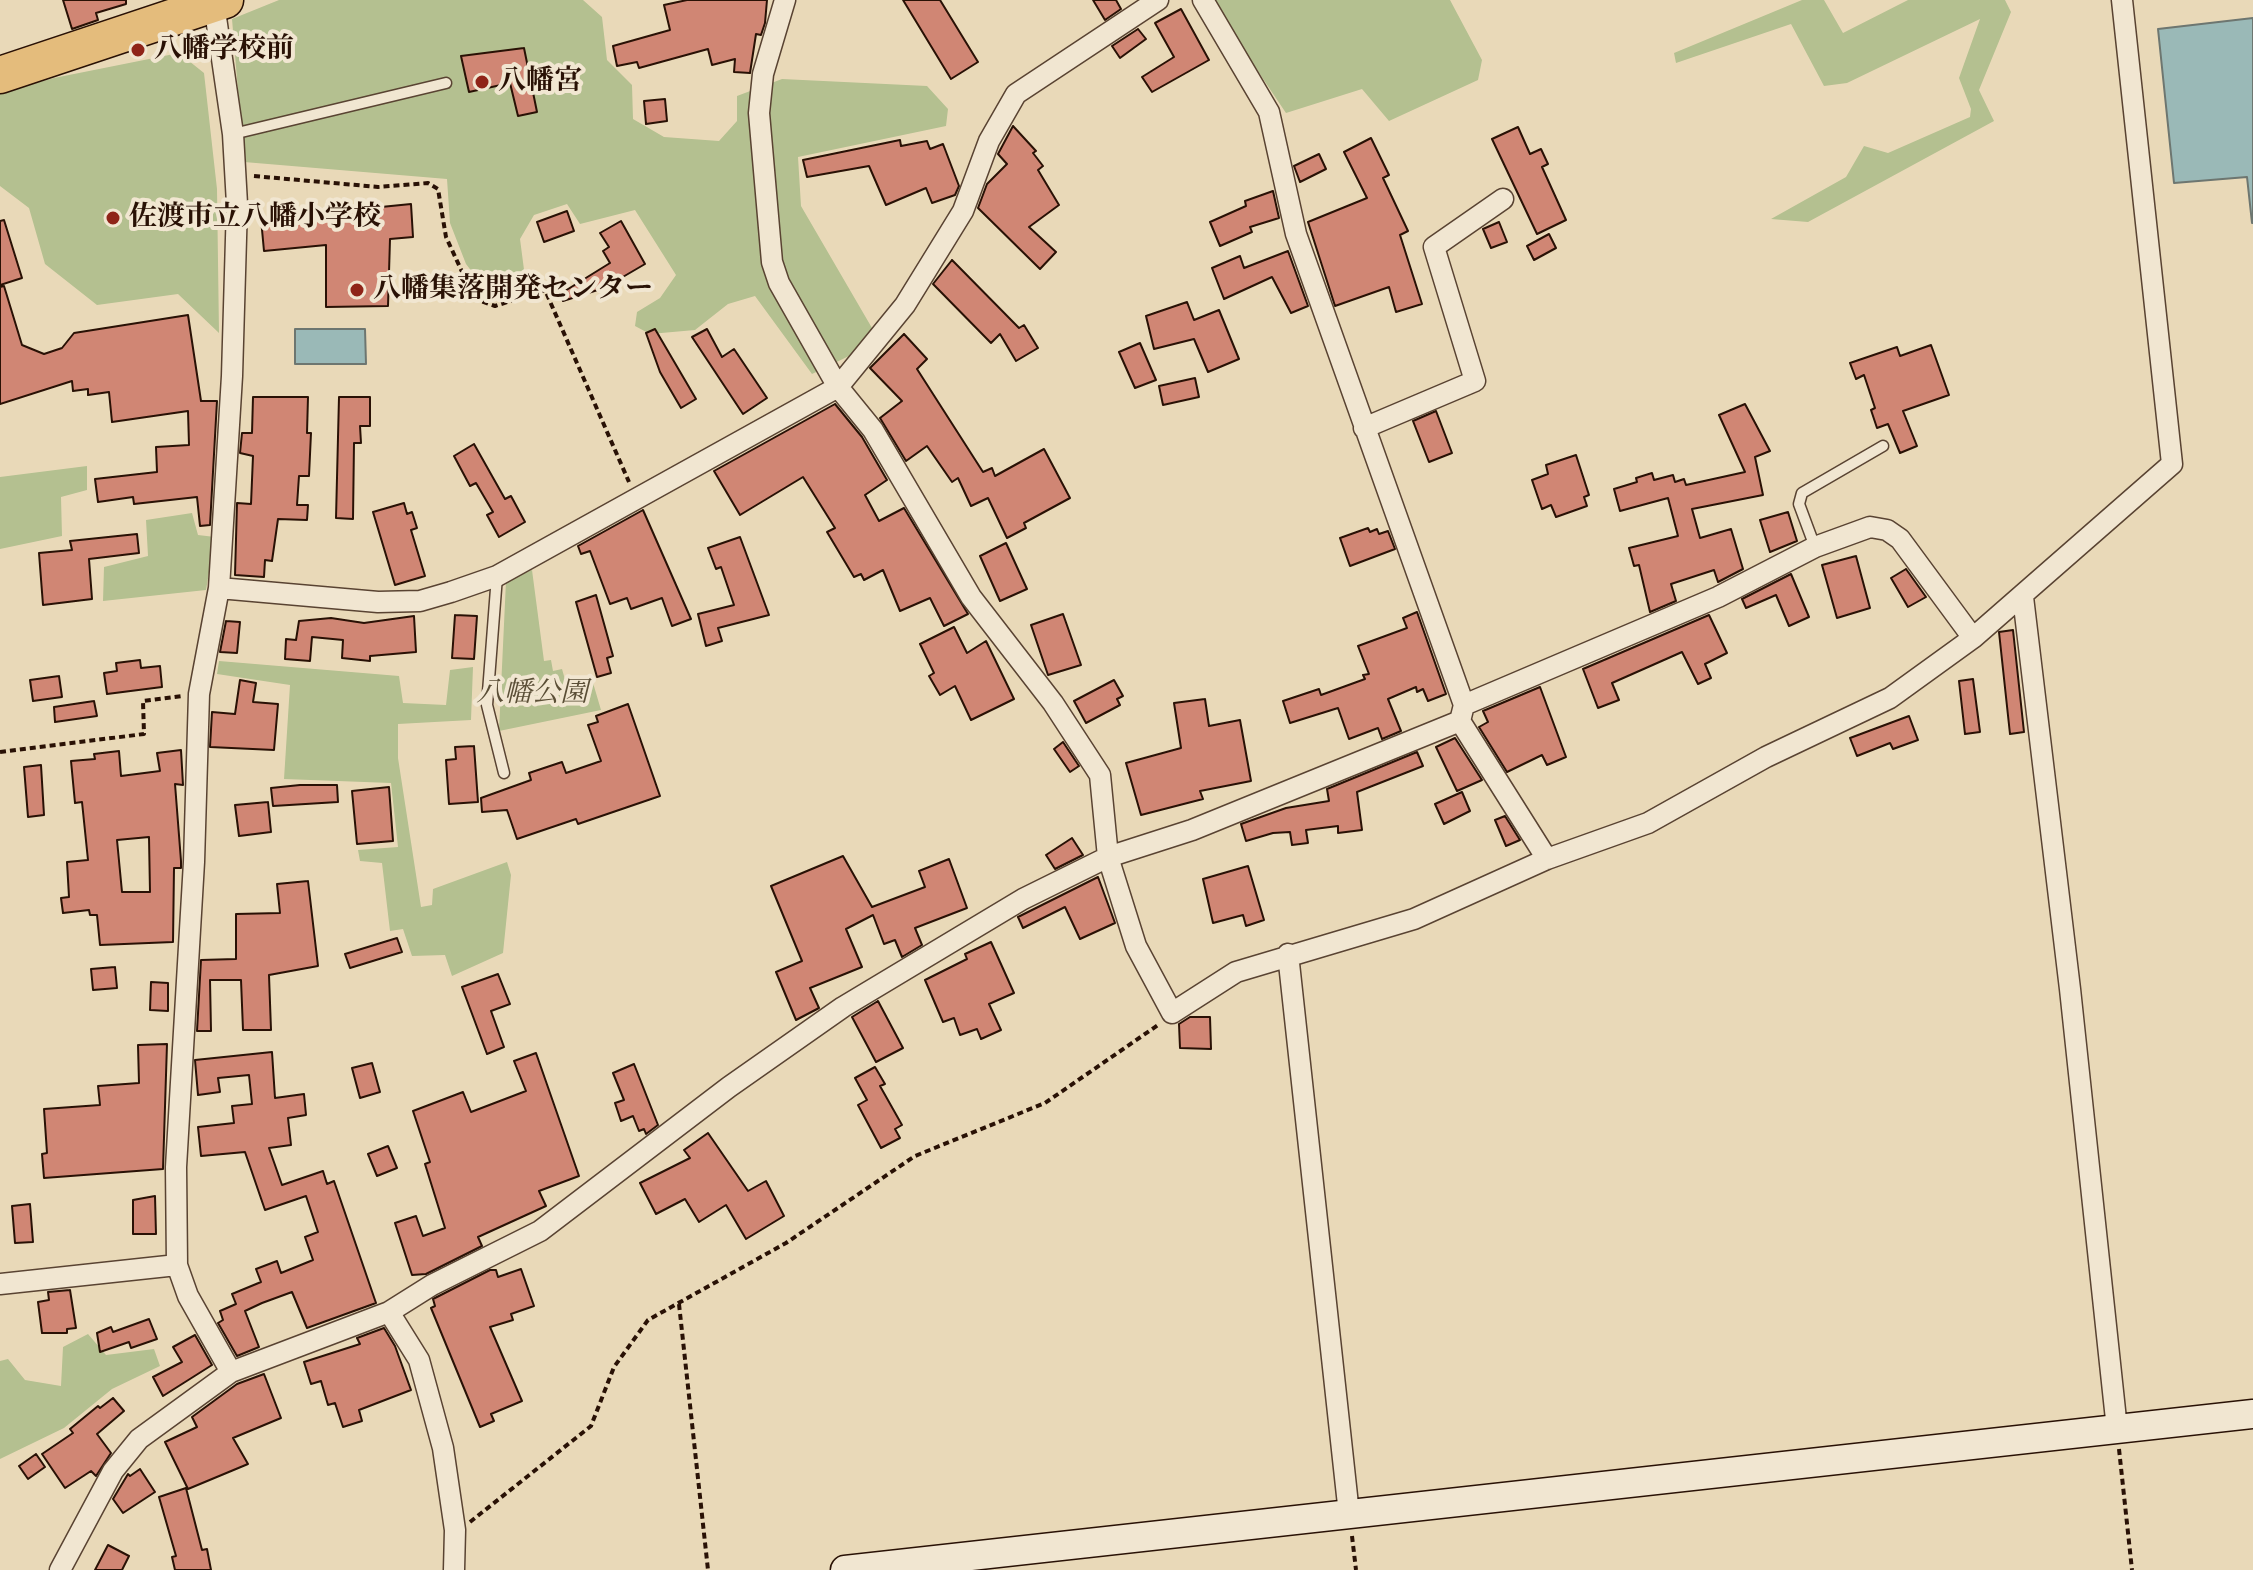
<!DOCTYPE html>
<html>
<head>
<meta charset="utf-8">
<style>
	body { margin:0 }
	canvas { display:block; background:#e9d9b8 }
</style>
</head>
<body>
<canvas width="2253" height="1570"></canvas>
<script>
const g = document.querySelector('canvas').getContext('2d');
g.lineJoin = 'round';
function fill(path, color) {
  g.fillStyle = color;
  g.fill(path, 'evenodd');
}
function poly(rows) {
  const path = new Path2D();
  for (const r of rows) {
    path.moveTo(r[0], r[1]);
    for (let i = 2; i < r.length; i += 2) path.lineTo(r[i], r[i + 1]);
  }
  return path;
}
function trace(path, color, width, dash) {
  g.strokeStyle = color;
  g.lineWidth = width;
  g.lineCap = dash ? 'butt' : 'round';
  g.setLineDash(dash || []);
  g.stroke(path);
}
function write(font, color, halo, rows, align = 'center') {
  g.font = font + ' Alegreya,"Noto Serif JP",serif';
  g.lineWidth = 8;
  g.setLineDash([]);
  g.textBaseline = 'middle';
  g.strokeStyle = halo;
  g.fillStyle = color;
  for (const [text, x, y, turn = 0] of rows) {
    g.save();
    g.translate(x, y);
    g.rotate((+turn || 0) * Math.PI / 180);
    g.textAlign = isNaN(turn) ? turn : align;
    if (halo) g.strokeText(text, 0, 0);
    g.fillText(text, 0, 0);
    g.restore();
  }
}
fill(poly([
	[279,0,583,0,602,17,607,60,632,85,633,119,664,137,719,141,737,121,737,96,782,79,927,86,948,109,946,126,798,157,801,206,872,328,851,355,812,374,755,296,728,304,695,330,650,334,635,326,637,312,660,298,676,275,635,210,580,224,567,204,534,215,520,239,526,285,507,293,486,290,466,264,450,223,447,179,244,162,232,19],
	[1210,0,1450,0,1482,60,1478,80,1389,121,1362,89,1286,113],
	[1802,0,1824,0,1843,33,1908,0,2005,0,2011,12,1979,90,1994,121,1808,222,1771,219,1846,177,1864,146,1888,153,1970,117,1971,109,1959,78,1980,19,1847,83,1824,86,1791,24,1676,63,1674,53],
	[179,53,204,73,217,189,219,333,178,294,97,305,45,264,29,208,0,186,0,93,54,78],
	[87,466,87,490,61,497,62,536,0,549,0,477],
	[192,513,198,535,215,537,206,590,103,601,104,567,148,556,146,520],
	[532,570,544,661,551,660,553,671,562,669,566,683,591,676,601,710,499,731,506,581],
	[219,661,399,676,403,703,446,705,450,670,473,667,471,720,398,724,398,758,421,907,432,905,433,889,507,862,511,875,503,953,452,976,445,955,412,956,403,929,390,931,382,863,360,861,358,850,398,847,391,783,284,779,290,685,217,674],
	[88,1334,106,1355,154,1349,160,1366,112,1389,64,1428,0,1459,0,1361,8,1359,25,1380,61,1386,63,1347]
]), '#b4c090');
const water = poly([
	[2253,18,2253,223,2252,223,2247,177,2174,183,2158,29,2253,18],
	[295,329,365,329,366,364,295,364,295,329]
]);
fill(water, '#9ab9b7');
trace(water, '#6d7670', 2);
const building = poly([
	[63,0,126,0,126,4,96,13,98,20,72,29,63,0],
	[687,0,767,0,765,23,761,35,756,34,750,73,734,72,735,59,712,65,708,49,639,68,637,62,617,66,613,46,670,30,664,5,687,0],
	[903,0,940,0,978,62,951,79,903,0],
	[1093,0,1116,0,1121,9,1105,20,1093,0],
	[1181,9,1209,60,1152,92,1142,77,1174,57,1155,23,1181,9],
	[1138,29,1146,39,1120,58,1112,46,1138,29],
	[524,48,537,112,518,116,510,83,469,92,461,56,524,48],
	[665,99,667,121,646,124,644,101,665,99],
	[1013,126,1036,151,1033,153,1043,166,1038,170,1059,205,1029,227,1056,252,1040,269,978,208,987,184,1007,164,998,154,1013,126],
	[1518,127,1530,154,1541,149,1548,164,1542,167,1566,220,1537,234,1492,139,1518,127],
	[1371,138,1389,175,1383,178,1408,231,1400,235,1422,304,1396,312,1389,287,1335,306,1308,222,1367,198,1344,152,1371,138],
	[900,140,901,146,927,141,930,149,943,144,959,186,955,195,932,203,926,188,886,205,869,166,807,177,803,160,900,140],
	[1319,154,1326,169,1300,182,1294,166,1319,154],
	[1273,191,1279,218,1250,227,1252,232,1220,246,1210,222,1246,206,1245,201,1273,191],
	[411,204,413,237,390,239,388,306,326,307,326,245,264,251,261,219,411,204],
	[567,211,574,231,544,242,537,222,567,211],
	[4,220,22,278,0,285,0,221,4,220],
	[621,221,645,264,604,288,563,301,560,294,610,263,603,251,609,247,600,233,621,221],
	[1499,222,1507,242,1491,248,1483,229,1499,222],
	[1549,234,1556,248,1534,260,1527,246,1549,234],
	[1288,251,1308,306,1291,313,1272,277,1224,299,1212,268,1240,256,1244,268,1288,251],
	[952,260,1019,328,1024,325,1038,348,1016,361,1000,334,991,343,933,284,952,260],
	[4,286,22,345,44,354,62,348,74,333,188,315,201,401,217,401,210,525,200,526,197,497,134,504,133,497,98,502,95,479,157,472,156,447,189,445,188,411,112,422,109,392,88,395,88,389,73,391,72,381,0,404,0,287,4,286],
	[1187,302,1194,320,1219,310,1239,359,1208,372,1194,339,1154,349,1146,316,1187,302],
	[655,329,696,399,681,408,660,372,646,333,655,329],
	[707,329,722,357,734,349,767,398,743,414,692,337,707,329],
	[904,334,927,359,917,369,983,472,992,468,995,476,1044,449,1070,498,1024,523,1026,528,1007,538,988,498,971,506,958,478,952,482,927,446,906,461,880,418,902,401,870,368,904,334],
	[1140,343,1156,380,1135,388,1119,352,1140,343],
	[1931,345,1949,395,1903,411,1917,446,1900,453,1888,424,1877,428,1871,410,1875,408,1864,375,1856,379,1850,363,1897,347,1900,356,1931,345],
	[1195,378,1199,397,1163,405,1159,386,1195,378],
	[253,397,308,397,307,433,311,433,309,476,299,476,297,505,308,505,307,520,278,519,272,561,265,560,264,577,235,575,237,503,251,504,253,456,240,453,242,433,252,433,253,397],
	[339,397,370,397,370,426,360,426,361,443,354,443,353,519,336,518,339,397],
	[835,404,862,437,887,480,865,495,879,521,904,508,968,614,944,626,930,598,900,611,883,570,864,580,861,574,854,577,827,532,835,528,803,477,740,515,714,471,835,404],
	[1745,404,1770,451,1755,457,1763,495,1692,509,1700,538,1731,529,1743,569,1718,582,1714,570,1671,584,1676,601,1650,612,1639,565,1634,566,1629,548,1678,536,1668,498,1620,511,1614,489,1637,482,1636,478,1652,473,1654,480,1673,475,1675,482,1684,479,1686,485,1745,472,1719,415,1745,404],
	[1436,411,1452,453,1429,462,1413,421,1436,411],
	[474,444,505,499,511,496,525,522,499,537,487,515,493,512,476,483,470,486,454,456,474,444],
	[1576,455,1589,495,1584,497,1587,506,1556,517,1551,505,1542,509,1532,480,1548,474,1546,465,1576,455],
	[404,503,407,514,412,512,417,528,411,530,425,576,395,585,373,512,404,503],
	[643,510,691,619,672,626,662,598,631,609,627,598,610,604,590,551,581,554,578,546,643,510],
	[1788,512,1797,541,1770,552,1760,520,1788,512],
	[1368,528,1370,532,1377,529,1379,534,1388,531,1395,549,1350,566,1340,538,1368,528],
	[137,534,139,553,89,559,92,599,43,605,39,553,72,550,70,541,137,534],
	[740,537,769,615,718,628,722,641,706,646,698,614,734,605,721,567,716,569,708,548,740,537],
	[1006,543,1027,589,1000,601,980,556,1006,543],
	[1856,556,1870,608,1837,618,1822,565,1856,556],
	[1906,569,1926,597,1908,607,1891,578,1906,569],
	[1791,574,1809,617,1789,626,1776,595,1746,608,1742,599,1791,574],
	[596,595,613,656,607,658,611,673,597,677,576,602,596,595],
	[1417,612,1446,694,1428,701,1423,689,1417,692,1416,687,1388,699,1401,731,1382,739,1378,728,1349,739,1338,708,1290,723,1283,701,1319,689,1321,695,1365,679,1363,675,1369,674,1358,646,1407,628,1403,618,1417,612],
	[1063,614,1081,665,1048,675,1031,625,1063,614],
	[455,615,477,616,474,659,452,658,455,615],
	[1709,615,1727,653,1705,664,1711,678,1698,684,1682,652,1612,683,1619,700,1598,708,1583,669,1709,615],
	[414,616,416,652,370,656,370,661,342,658,343,640,312,637,310,661,285,659,286,639,296,640,299,621,331,618,364,623,414,616],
	[226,621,240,622,237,653,220,652,226,621],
	[954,627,967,653,986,641,1014,699,971,720,955,686,940,695,929,676,934,673,920,644,954,627],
	[2013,630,2024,732,2010,734,1999,632,2013,630],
	[140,660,141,668,160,666,162,687,107,694,104,673,117,671,116,663,140,660],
	[59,676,62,697,33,701,30,680,59,676],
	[1973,679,1980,732,1965,734,1959,681,1973,679],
	[240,680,256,683,253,702,278,704,274,750,210,747,212,712,235,714,240,680],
	[1114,680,1123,696,1117,699,1120,705,1086,723,1074,701,1114,680],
	[1540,687,1566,757,1547,765,1542,755,1507,772,1479,727,1488,722,1483,711,1540,687],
	[1205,699,1209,726,1240,720,1251,781,1200,791,1203,799,1141,815,1126,763,1181,748,1174,703,1205,699],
	[94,701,97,716,55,722,54,707,94,701],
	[628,704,660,796,578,824,576,819,517,839,507,810,482,812,481,798,531,780,529,773,562,762,566,773,601,761,588,725,598,722,596,716,628,704],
	[1909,716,1918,740,1893,749,1890,743,1857,756,1850,738,1909,716],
	[1455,738,1482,780,1457,791,1436,747,1455,738],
	[1063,742,1079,766,1070,772,1054,749,1063,742],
	[474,746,478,802,449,804,446,760,456,759,455,747,474,746],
	[181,750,183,785,175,784,181,861,181,868,174,868,173,942,100,945,97,915,90,915,89,910,63,913,61,898,69,897,67,862,88,860,82,802,75,803,71,761,95,759,94,754,119,751,121,776,160,771,157,753,181,750],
	[149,837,150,892,122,892,117,840,149,837],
	[1417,752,1423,766,1357,792,1362,830,1338,833,1338,826,1306,830,1308,843,1292,845,1290,832,1273,833,1246,841,1241,824,1286,808,1329,801,1327,789,1417,752],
	[41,765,44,815,28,817,24,767,41,765],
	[300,785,337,785,338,802,273,806,271,788,300,785],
	[389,787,393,841,357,844,352,791,389,787],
	[1462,792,1470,811,1444,824,1435,804,1462,792],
	[268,802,271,832,239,836,235,805,268,802],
	[1505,816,1520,840,1506,846,1495,820,1505,816],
	[1072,838,1083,855,1055,869,1046,855,1072,838],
	[843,856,872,907,925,887,919,871,949,859,967,908,915,928,922,945,902,957,895,940,884,944,873,915,846,929,862,967,810,988,819,1008,796,1020,776,972,802,961,771,886,843,856],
	[1248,866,1264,920,1246,926,1243,915,1213,923,1203,879,1248,866],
	[1098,877,1115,923,1080,939,1065,907,1023,928,1018,917,1098,877],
	[308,881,318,966,269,975,271,1030,243,1030,241,980,210,980,211,1031,197,1031,201,960,236,959,236,914,280,913,277,884,308,881],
	[397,938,402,952,350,968,345,954,397,938],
	[991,942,1014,993,989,1004,1001,1030,981,1039,977,1029,960,1035,954,1018,943,1022,925,980,967,959,965,954,991,942],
	[115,967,117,988,93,990,91,969,115,967],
	[498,974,510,1004,491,1011,504,1047,487,1054,462,987,498,974],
	[151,982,168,983,168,1011,150,1010,151,982],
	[878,1001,903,1048,876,1062,852,1017,878,1001],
	[1190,1017,1210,1017,1211,1049,1180,1048,1179,1024,1190,1017],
	[167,1044,163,1169,44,1178,42,1154,47,1153,44,1109,100,1105,98,1086,139,1083,138,1045,167,1044],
	[272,1052,275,1098,304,1094,306,1115,288,1118,291,1145,269,1148,282,1185,323,1171,327,1184,334,1181,376,1303,307,1328,292,1292,262,1303,245,1311,259,1347,237,1356,218,1323,223,1320,220,1311,236,1304,232,1294,261,1282,256,1269,277,1261,281,1273,313,1260,305,1237,318,1232,306,1196,265,1210,245,1152,201,1156,198,1127,234,1123,232,1106,252,1104,249,1075,218,1078,220,1092,198,1095,195,1060,272,1052],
	[536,1053,579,1176,539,1191,546,1206,478,1237,482,1246,426,1274,412,1275,395,1223,416,1216,423,1236,445,1228,425,1164,430,1162,413,1111,463,1092,471,1112,526,1091,514,1061,536,1053],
	[372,1063,380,1092,360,1098,352,1068,372,1063],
	[634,1064,658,1125,646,1134,644,1129,639,1131,633,1116,621,1121,615,1103,624,1100,613,1073,634,1064],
	[875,1067,885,1084,880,1086,902,1125,895,1129,900,1138,881,1148,858,1105,867,1100,855,1078,875,1067],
	[708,1133,748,1191,766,1181,784,1216,746,1239,726,1205,699,1222,685,1199,656,1214,640,1183,690,1158,684,1150,708,1133],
	[388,1146,397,1168,377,1176,368,1154,388,1146],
	[155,1196,156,1234,133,1234,133,1200,155,1196],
	[30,1204,33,1242,15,1243,12,1206,30,1204],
	[521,1269,534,1306,511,1314,513,1320,490,1327,522,1401,491,1414,494,1421,480,1427,431,1308,435,1306,433,1299,490,1270,496,1270,498,1277,521,1269],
	[70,1290,76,1328,67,1329,67,1333,42,1333,38,1302,49,1300,48,1292,70,1290],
	[149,1319,157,1339,131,1348,129,1342,100,1352,97,1333,111,1327,113,1332,149,1319],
	[384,1328,395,1346,411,1390,359,1410,362,1421,343,1427,335,1403,328,1405,321,1381,311,1384,304,1362,360,1344,357,1338,384,1328],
	[195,1335,212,1365,163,1396,153,1377,182,1362,173,1347,195,1335],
	[264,1374,281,1418,233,1438,248,1464,188,1489,165,1442,197,1427,192,1417,237,1384,264,1374],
	[113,1398,124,1411,97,1434,111,1453,96,1476,91,1471,65,1488,42,1454,73,1433,70,1429,98,1406,100,1408,113,1398],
	[36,1454,45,1467,28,1479,19,1466,36,1454],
	[140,1469,155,1492,123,1513,113,1499,128,1474,130,1476,140,1469],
	[186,1488,202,1550,207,1549,211,1570,175,1570,172,1557,176,1556,159,1497,186,1488],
	[108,1545,129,1556,122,1570,95,1570,108,1545]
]);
fill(building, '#d08674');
trace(building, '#291105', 2);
const lane = poly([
	[233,134,446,83],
	[1815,547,1799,504,1802,493,1883,446],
	[497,576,487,705,504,773]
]);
const street = poly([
	[785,0,763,74,759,113,772,262,779,283,838,387,873,430,971,597,1053,703,1100,775,1108,857,1136,946,1172,1013,1236,972,1414,919,1547,859,1648,823,1766,757,1890,698,1973,638,2172,464,2122,0],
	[214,4,233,134,237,204,232,376,219,588,199,694,194,862,176,1167,177,1265,188,1296,231,1372],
	[1364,428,1475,381,1434,247,1503,199],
	[219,588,378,602,420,601,451,592,497,576,838,387,905,305,963,211,989,141,1016,94,1158,0],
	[2023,597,2070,989,2117,1429],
	[1464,705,1718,597,1815,547,1870,527,1887,530,1900,539,1973,638],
	[1460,721,1547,859],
	[1288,954,1349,1514],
	[0,1284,177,1265],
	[389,1312,419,1360,443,1448,455,1530,454,1570],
	[60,1570,113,1471,139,1439,231,1372,389,1312,432,1285,540,1231,729,1087,843,1007,1023,899,1108,857,1192,830,1460,721,1464,705,1296,234,1269,112,1203,0]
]);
const secondary = poly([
	[845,1570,2253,1414]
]);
const highway = poly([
	[0,75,225,0]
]);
trace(lane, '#594332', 13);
trace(street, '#594332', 23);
trace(secondary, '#291105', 31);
trace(highway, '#291105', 39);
trace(poly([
	[254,176,378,187,428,183,438,189,446,237,470,289,481,301,495,306,545,290,629,482],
	[0,752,144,734,143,701,182,696],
	[679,1304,708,1570],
	[2119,1449,2132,1570],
	[470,1522,591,1426,614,1367,648,1320,786,1243,915,1156,1045,1103,1158,1025],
	[1352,1536,1356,1570]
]), '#291105', 4, [6, 4]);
trace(lane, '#f1e6d1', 10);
trace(street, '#f1e6d1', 20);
trace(secondary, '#f1e6d1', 28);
trace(highway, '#e4bc7c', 36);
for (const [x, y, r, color] of [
	[138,50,8,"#8f2418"],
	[482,82,8,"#8f2418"],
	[113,218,8,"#8f2418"],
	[357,290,8,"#8f2418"]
]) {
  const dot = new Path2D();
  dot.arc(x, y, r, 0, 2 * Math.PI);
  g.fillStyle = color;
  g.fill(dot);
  trace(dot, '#f1e6d1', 3);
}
write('bold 28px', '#291105', '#f1e6d1', [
	["八幡学校前",154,50],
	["八幡宮",498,82],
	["佐渡市立八幡小学校",129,218],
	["八幡集落開発センター",373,290]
], 'left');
write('italic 28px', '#5a4e36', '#f1e6d1', [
	["八幡公園",532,694]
]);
</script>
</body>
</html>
